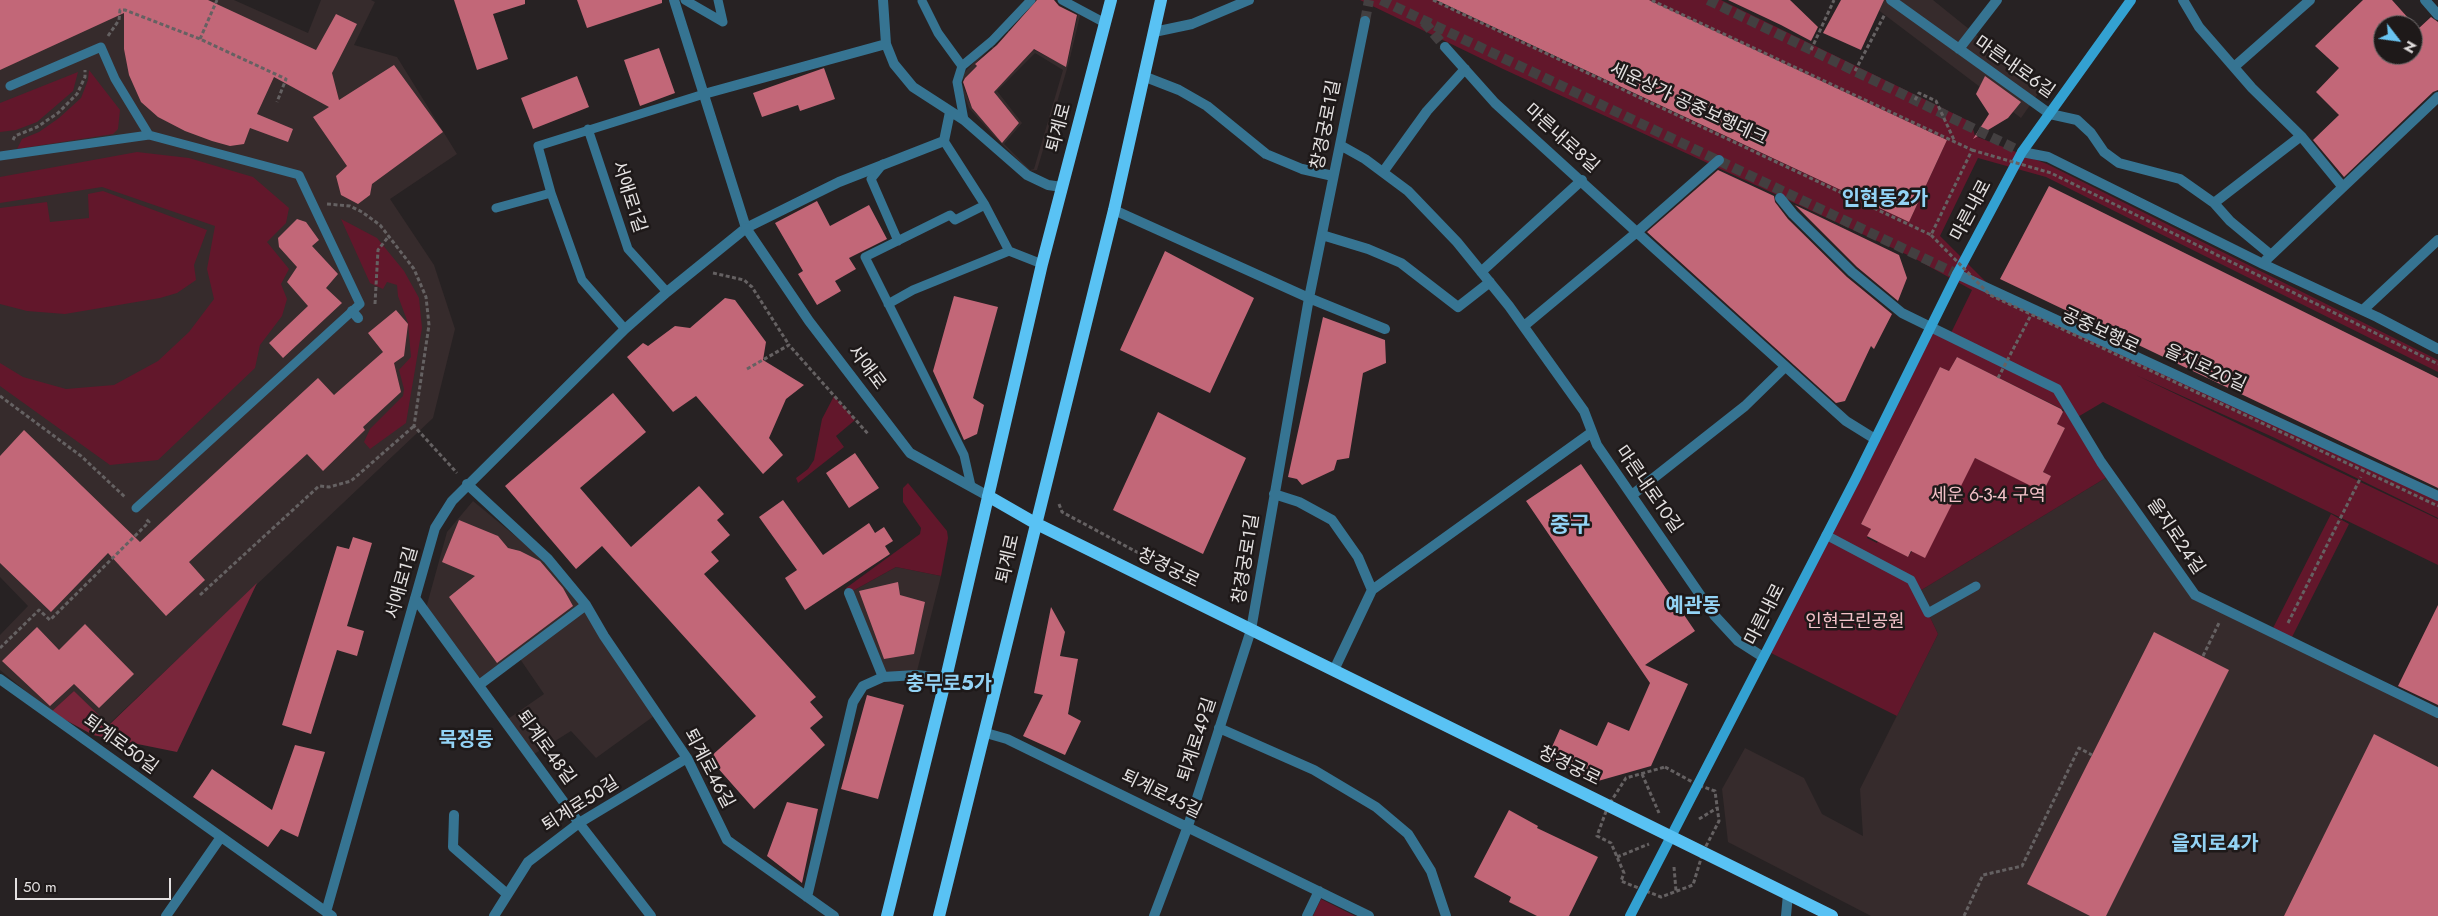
<!DOCTYPE html>
<html>
<head>
<meta charset="utf-8">
<style>
	body { margin:0 }
	#map { position:relative; width:2438px; height:916px; overflow:hidden; background:#272223; font-family:Jost,sans-serif }
	canvas { display:block }
	.north { position:absolute; left:2373px; top:15px; width:50px; height:50px; box-sizing:border-box; background:#1e1919; border:1px solid #6d6969; border-radius:50%; rotate:120deg; font-size:14px; font-weight:700; line-height:20px; text-align:center; color:#e4e1e1 }
	.north::after { content:''; display:block; margin:auto; width:18px; height:22px; background:#69c4f1; clip-path:polygon(50% 0,100% 100%,50% 72%,0 100%) }
	.scale { position:absolute; left:15px; top:878px; width:156px; height:22px; box-sizing:border-box; border:2px solid #e4e1e1; border-top:0; padding-left:6px; font-size:15px; line-height:18px; white-space:nowrap; color:#e4e1e1; -webkit-text-stroke:4px #1e1919; paint-order:stroke }
</style>
</head>
<body>
<div id="map">
<canvas width="2438" height="916"></canvas>
<div class="north">N</div>
<div class="scale">50 m</div>
</div>
<script>
const g = document.querySelector('canvas').getContext('2d');
g.lineJoin = 'round';
function fill(path, color) {
  g.fillStyle = color;
  g.fill(path, 'evenodd');
}
function poly(rows) {
  const path = new Path2D();
  for (const r of rows) {
    path.moveTo(r[0], r[1]);
    for (let i = 2; i < r.length; i += 2) path.lineTo(r[i], r[i + 1]);
  }
  return path;
}
function trace(path, color, width, dash) {
  g.strokeStyle = color;
  g.lineWidth = width;
  g.lineCap = dash ? 'butt' : 'round';
  g.setLineDash(dash || []);
  g.stroke(path);
}
function write(font, color, halo, rows, align = 'center') {
  g.font = font + ' Jost,"Noto Sans KR",sans-serif';
  g.lineWidth = 5;
  g.setLineDash([]);
  g.textBaseline = 'middle';
  g.strokeStyle = halo;
  g.fillStyle = color;
  for (const [text, x, y, turn = 0] of rows) {
    g.save();
    g.translate(x, y);
    g.rotate((+turn || 0) * Math.PI / 180);
    g.textAlign = isNaN(turn) ? turn : align;
    if (halo) g.strokeText(text, 0, 0);
    g.fillText(text, 0, 0);
    g.restore();
  }
}
fill(poly([
	[0,0,234,0,308,33,321,0,371,0,375,2,354,45,397,57,457,154,390,199,434,265,455,329,433,418,108,725,74,691,51,712,0,670,0,635,28,606,0,577],
	[1034,0,1037,0,1008,30,1030,48,1062,64,1068,60,1078,14,1054,0,1078,13,1080,16,1069,62,1037,170,1029,171,993,135,969,108,959,82,962,75],
	[1007,31,1030,53,1014,71,993,46],
	[991,47,1012,72,996,89,975,64],
	[1035,53,1063,70,1034,169,1030,170,1004,144,1022,123,997,91],
	[975,68,1019,123,1002,142,972,108,961,81],
	[1865,0,1933,0,2042,88,2021,118],
	[2112,474,2195,595,2438,713,2438,916,1871,916,1728,842,1722,789,1745,748,1804,778,1822,814,1863,836,1860,789,1938,634,1918,592],
	[473,501,559,572,654,716,596,758,571,731,531,756,505,721,544,694,518,656,479,685,425,612,447,532],
	[896,567,941,576,916,675,883,677,849,593]
]), '#362b2c');
fill(poly([
	[1360,0,1433,0,1909,222,1947,140,1649,0,1721,0,1971,122,1975,136,2047,164,2438,360,2438,372,2046,177,1978,158,1940,236,2000,296,2438,500,2438,518,2275,438,2136,375,2438,519,2438,565,2103,402,2076,418,2059,389,1950,335,1972,290,1912,257,1503,69],
	[89,70,120,110,118,129,113,134,17,149,22,139,39,132,59,118,81,98,88,80],
	[78,72,73,91,37,122,16,130,0,132,0,103],
	[137,152,189,158,253,177,289,208,286,223,267,242,289,269,281,284,287,299,282,316,260,345,255,368,158,460,110,465,0,386,0,363,23,377,66,389,114,385,158,361,189,332,214,299,207,269,215,226,102,187,0,203,0,177],
	[103,191,207,230,194,265,196,280,177,293,160,298,65,314,27,311,0,304,0,208,47,202,50,222,89,218,88,194],
	[341,219,377,238,404,271,419,298,422,328,406,423,370,449,364,442,370,429,403,396,404,389,399,370,411,357,408,323,398,296,397,285,387,282,383,289,370,283],
	[1929,328,2057,389,2112,474,1918,592,1938,634,1897,716,1767,651],
	[1957,357,2064,410,2057,424,2065,428,2043,472,2051,476,2043,491,1975,458,1908,557,1899,552,1881,535,1877,543,1867,538,1871,529,1861,524,1940,367,1949,371],
	[834,396,855,420,836,436,844,447,798,483,796,478,808,469,814,460,822,419],
	[908,483,947,531,948,538,941,576,896,567,849,593,846,588,920,534,921,528,903,502,903,488],
	[2331,514,2349,524,2290,641,2271,632],
	[1321,899,1355,916,1313,916]
]), '#62172b');
fill(poly([
	[257,583,177,752,93,735,51,712,74,691,109,725]
]), '#79263b');
fill(poly([
	[0,0,208,0,316,50,336,14,357,24,332,73,339,100,394,65,443,132,372,184,370,195,358,204,341,195,336,176,347,166,313,117,329,107,274,77,257,114,293,129,288,142,250,128,244,144,230,146,212,141,185,131,158,117,141,102,129,75,124,49,124,13,0,70],
	[454,0,525,0,525,4,493,14,508,59,477,70],
	[577,0,662,0,662,3,587,28],
	[1037,0,1054,0,1059,6,1077,15,1066,67,1034,49,994,92,1019,123,1002,143,972,108,963,82,965,78,977,66,975,64,997,45],
	[1436,0,1649,0,1947,140,1909,222],
	[1728,0,1790,0,1818,27,1811,41,1781,25],
	[1841,0,1884,0,1861,50,1823,33],
	[2363,0,2392,0,2418,29,2431,17,2438,22,2438,90,2433,92,2344,177,2313,140,2339,115,2316,92,2339,68,2315,46],
	[2383,25,2413,25,2413,55,2383,55],
	[659,48,675,93,640,106,624,60],
	[824,68,835,99,800,111,798,105,762,117,753,93],
	[577,76,589,107,533,129,521,98],
	[1985,76,2021,102,2008,118,1973,139,1989,114,1976,94],
	[1718,170,1774,196,1775,202,1788,219,1847,277,1892,314,1874,349,1871,346,1845,401,1836,403,1647,232],
	[2049,186,2438,378,2438,488,2000,279],
	[817,201,830,226,869,205,887,239,849,258,856,269,835,281,841,291,817,305,798,274,803,271,775,223],
	[1795,205,1899,255,1907,278,1898,301,1857,267],
	[297,219,306,222,319,240,312,246,338,274,326,288,342,303,283,358,269,343,308,306,287,282,297,267,279,247,278,238],
	[1165,251,1254,298,1210,393,1120,350],
	[954,296,998,307,973,398,984,405,977,434,964,440,933,371],
	[725,298,735,300,766,342,763,360,804,385,786,399,769,438,783,455,763,474,696,396,673,412,627,357,643,343,648,346,675,326,690,328],
	[396,310,408,324,404,356,394,363,401,392,363,427,365,430,323,471,307,454,189,562,205,580,166,616,108,553,51,612,0,563,0,456,24,430,140,542,318,378,334,395,383,352,368,333],
	[1323,317,1385,340,1386,363,1363,373,1349,458,1337,460,1334,470,1302,485,1297,479,1288,477],
	[1957,357,2061,409,2063,412,2057,424,2065,428,2043,472,2051,476,2043,492,1975,458,1925,558,1911,551,1908,557,1867,536,1871,529,1861,524,1940,367,1949,371],
	[613,393,646,432,580,488,631,547,699,486,724,514,717,520,730,535,711,552,719,561,704,574,816,697,810,702,823,717,810,728,825,745,754,809,709,758,756,716,602,546,576,569,505,486],
	[1158,412,1246,458,1203,554,1113,510],
	[855,453,879,488,849,508,826,473],
	[1581,464,1695,631,1645,665,1688,684,1651,766,1598,781,1547,758,1560,729,1597,746,1608,722,1629,731,1650,683,1526,501],
	[783,500,823,555,869,523,875,533,884,527,893,541,885,546,890,554,805,610,785,578,797,570,759,517],
	[459,520,498,536,508,548,520,551,540,561,563,588,573,606,497,663,449,597,475,576,442,562],
	[353,537,372,543,347,626,364,631,357,656,337,650,311,734,282,725,337,546,349,549],
	[898,582,900,595,925,602,914,654,884,659,859,591],
	[2438,605,2438,705,2398,686],
	[1051,607,1065,632,1060,656,1078,659,1068,714,1081,721,1065,755,1023,736,1043,695,1034,693],
	[85,624,134,674,99,708,74,684,50,706,2,661,37,627,59,650],
	[2154,632,2229,670,2106,916,2090,916,2027,884],
	[867,695,904,705,878,799,841,789],
	[2374,734,2438,767,2438,916,2284,916],
	[295,745,325,752,298,837,281,829,268,847,193,797,212,769,272,810],
	[787,802,818,809,802,883,767,856],
	[1509,810,1538,826,1537,828,1598,857,1569,916,1537,916,1509,902,1511,897,1474,877]
]), '#c26778');
trace(poly([
	[1381,0,1957,274],
	[1708,0,2022,152],
	[1365,21,1369,0],
	[1424,22,1445,47]
]), '#433f40', 10, [10, 5]);
trace(poly([
	[1433,0,1931,235,1972,150,1651,0],
	[108,36,119,20,120,10,125,10,200,39,286,79,277,102],
	[200,39,217,0],
	[1811,50,1834,0],
	[1855,71,1885,14],
	[1915,100,1919,93,1936,101,1955,142],
	[13,140,15,136,37,127,58,113,77,94,85,77,85,70],
	[327,204,350,206,362,212,380,225,414,269,426,297,429,325,414,426,457,473],
	[713,273,744,280,752,287,789,345],
	[375,304,378,250,389,236],
	[747,369,789,345,869,435],
	[0,396,81,456,126,498],
	[1059,504,1062,512,1148,558],
	[200,595,319,486,329,487,351,481,414,426],
	[2288,623,2361,477],
	[0,648,39,610,50,620,149,522,146,519],
	[2203,656,2219,623],
	[1665,767,1698,785,1715,791,1719,821,1703,852,1693,885,1661,897,1621,881,1624,873,1611,843,1597,836,1608,806,1626,778,1665,767],
	[1642,774,1659,813],
	[1699,819,1717,808],
	[1617,857,1649,844],
	[1674,867,1676,891],
	[1964,916,1983,875,2022,866,2079,748,2092,755]
]), '#656162', 3, [4, 2.5]);
trace(poly([
	[685,0,723,22,718,0],
	[1062,0,1105,23],
	[922,1,938,33,962,66,957,82,964,120],
	[962,66,992,41,1031,0],
	[10,86,101,47,115,79,149,135],
	[588,129,628,249,667,292],
	[944,141,985,205],
	[0,156,149,135,299,175,360,304,136,508],
	[883,164,871,179,898,241],
	[496,208,551,193],
	[888,304,913,290,1009,251],
	[625,329,582,280,551,193,538,146,704,94],
	[971,486,964,455,865,257,950,215,955,220,985,205,1009,251,1042,264],
	[1826,535,1911,580,1928,613,1976,586]
]), '#367492', 9);
trace(poly([
	[352,311,358,318]
]), '#367492', 10);
trace(poly([
	[674,0,746,228],
	[883,0,886,44,894,64,913,87,964,120,1027,175,1048,185,1062,187],
	[1891,0,2050,114,2077,120,2091,133,2104,152,2119,163,2180,179,2214,203,2230,221,2271,255],
	[2183,0,2199,27,2252,88,2301,136,2342,186],
	[2425,0,2438,15],
	[1154,32,1192,24,1249,0],
	[1445,47,1495,103,1653,247,1846,421,1875,439],
	[1959,49,1997,0],
	[2234,67,2310,0],
	[1143,76,1179,90,1207,106,1266,154,1302,169,1333,176],
	[704,94,886,44],
	[1340,145,1365,159,1408,191,1457,242,1509,306,1584,411,1597,445,1714,615,1738,641,1763,657],
	[2022,152,2048,157,2263,264,2377,317,2438,349],
	[1383,172,1427,111,1465,69],
	[1780,198,1793,214,1852,272,1902,313,2057,389,2101,462,2195,595,2438,713],
	[2214,203,2301,136],
	[1114,210,1309,298,1385,329],
	[1322,235,1368,249,1401,263,1458,307,1490,282],
	[2266,260,2438,97],
	[1481,272,1582,180],
	[1957,274,2438,496],
	[2363,310,2438,240],
	[1524,326,1637,232,1719,160],
	[467,484,548,559,586,605,604,636,687,758,727,840,834,916],
	[1274,494,1299,502,1332,520,1358,557,1372,590],
	[1632,495,1745,406,1785,367],
	[849,593,883,677],
	[415,598,579,823,651,916],
	[1334,670,1372,590,1592,432],
	[0,679,332,916],
	[479,685,586,605],
	[1219,728,1314,770,1376,807,1408,834,1431,871,1446,916],
	[986,733,1007,739,1369,916],
	[454,815,453,847,507,894],
	[807,897,853,702,863,686,883,677,916,675,946,678],
	[326,912,435,528,452,501,625,329,667,292,746,228,839,182,944,141,950,112],
	[166,916,221,837],
	[494,916,528,862,579,823,687,758],
	[1154,916,1188,826,1251,630,1309,298,1365,21],
	[1307,916,1319,891],
	[1786,916,1788,894]
]), '#367492', 10);
trace(poly([
	[746,228,809,321,910,453,988,496]
]), '#367492', 10);
trace(poly([
	[1630,916,1856,478,1957,274,2022,152,2131,0]
]), '#33a1d2', 10);
trace(poly([
	[988,496,1035,523,1832,916],
	[887,916,946,678,1042,264,1111,0],
	[939,916,1114,210,1161,0]
]), '#59c2f4', 12);
trace(poly([
	[1972,150,2051,173,2438,364],
	[1931,235,1990,295,2438,506],
	[1998,378,2031,315]
]), '#656162', 3, [4, 2.5]);
write('18px', '#e4e1e1', '#1e1919', [
	["마른내로6길",2014,68,35],
	["세운상가 공중보행데크",1688,105,25],
	["창경궁로1길",1327,125,-79],
	["퇴계로",1060,128,-75],
	["마른내로8길",1561,139,42],
	["서애로1길",628,197,72],
	["마른내로",1972,211,-62],
	["공중보행로",2100,332,25],
	["서애로",866,368,53],
	["을지로20길",2205,369,25],
	["마른내로10길",1648,490,55],
	["을지로24길",2175,537,56],
	["퇴계로",1009,559,-77],
	["창경궁로1길",1247,559,-81],
	["창경궁로",1168,569,26],
	["서애로1길",403,583,-74],
	["마른내로",1766,615,-63],
	["퇴계로49길",1198,740,-72],
	["퇴계로50길",120,745,36],
	["퇴계로48길",545,748,54],
	["창경궁로",1569,767,26],
	["퇴계로46길",708,769,62],
	["퇴계로45길",1161,795,26],
	["퇴계로50길",581,805,-33]
]);
write('18px', '#f3c1c8', '#1e1919', [
	["세운 6-3-4 구역",1988,497],
	["인현근린공원",1855,623]
]);
write('bold 20px', '#93d3f5', '#1e1919', [
	["인현동2가",1885,200],
	["예관동",1693,607],
	["충무로5가",949,685],
	["묵정동",466,741],
	["을지로4가",2215,845]
]);
write('bold 22px', '#93d3f5', '#1e1919', [
	["중구",1570,527]
]);
</script>
</body>
</html>
